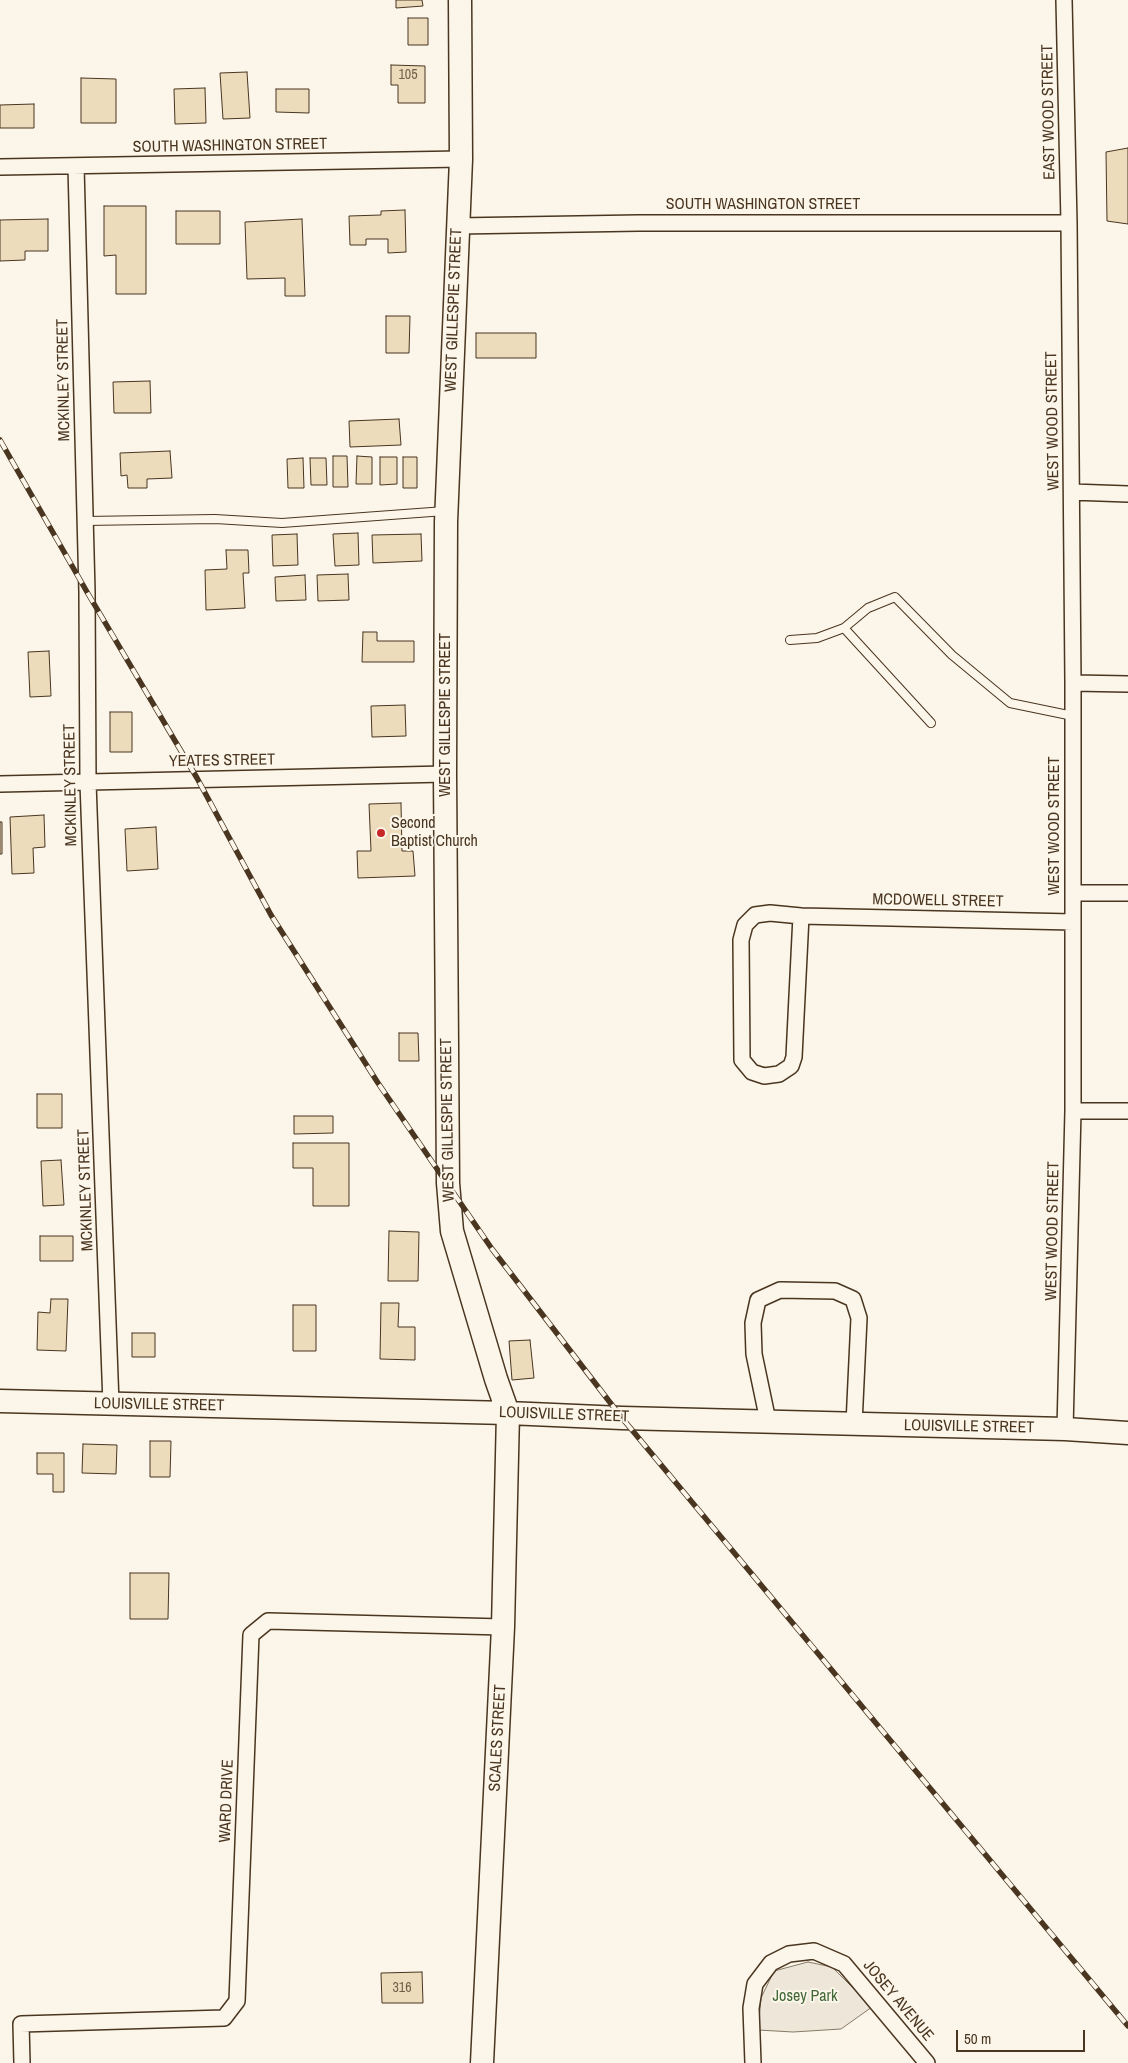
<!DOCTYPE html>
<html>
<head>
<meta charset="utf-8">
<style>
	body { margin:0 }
	#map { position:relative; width:1128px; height:2063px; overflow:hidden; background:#fbf6e9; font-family:"Archivo Narrow",sans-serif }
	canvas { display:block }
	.scale { position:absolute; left:956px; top:2030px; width:129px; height:22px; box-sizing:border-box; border:2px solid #4a3520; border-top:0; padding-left:6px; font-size:15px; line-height:18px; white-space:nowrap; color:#4a3520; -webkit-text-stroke:4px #fbf6e9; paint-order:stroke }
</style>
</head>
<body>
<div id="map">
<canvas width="1128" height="2063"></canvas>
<div class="scale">50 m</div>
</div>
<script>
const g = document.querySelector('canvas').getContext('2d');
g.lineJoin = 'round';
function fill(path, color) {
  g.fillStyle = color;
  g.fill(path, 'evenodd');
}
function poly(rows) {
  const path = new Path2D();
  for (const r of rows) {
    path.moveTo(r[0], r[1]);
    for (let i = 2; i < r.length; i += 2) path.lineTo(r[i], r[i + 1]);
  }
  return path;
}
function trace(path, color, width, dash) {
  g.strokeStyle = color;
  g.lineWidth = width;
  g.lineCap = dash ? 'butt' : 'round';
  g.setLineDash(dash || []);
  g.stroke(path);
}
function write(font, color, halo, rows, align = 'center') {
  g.font = font + ' "Archivo Narrow",sans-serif';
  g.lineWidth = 4;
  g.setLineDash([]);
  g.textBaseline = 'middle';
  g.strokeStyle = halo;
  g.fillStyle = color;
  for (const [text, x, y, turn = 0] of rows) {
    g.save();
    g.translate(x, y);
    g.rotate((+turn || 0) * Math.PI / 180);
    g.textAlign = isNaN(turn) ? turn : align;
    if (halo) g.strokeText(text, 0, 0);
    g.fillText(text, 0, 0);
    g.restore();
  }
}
const green = poly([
	[808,1962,832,1967,872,2007,841,2029,793,2032,758,2030,761,1998,774,1971,808,1962]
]);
fill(green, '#ede6d9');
trace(green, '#887966', 1);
const building = poly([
	[396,0,422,0,423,6,396,8,396,0],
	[408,18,428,18,428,45,408,45,408,18],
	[391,65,425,66,425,103,398,103,398,85,391,85,391,65],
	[247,72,250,118,223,119,220,73,247,72],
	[81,78,116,79,116,123,81,123,81,78],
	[205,88,206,123,175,124,174,89,205,88],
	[276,89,309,89,309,113,276,112,276,89],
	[34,104,34,128,0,128,0,105,34,104],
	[1128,148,1128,224,1107,221,1106,152,1128,148],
	[104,206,146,206,146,294,116,294,116,255,104,256,104,206],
	[405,210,406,252,388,253,388,239,366,239,366,245,350,245,349,216,381,215,381,211,405,210],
	[176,211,220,211,220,244,176,244,176,211],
	[48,219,48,251,25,251,25,260,0,261,0,220,48,219],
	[302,219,305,296,285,296,285,278,247,279,245,222,302,219],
	[386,316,410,316,409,353,386,353,386,316],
	[476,333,536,333,536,358,476,358,476,333],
	[150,381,151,413,114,413,113,382,150,381],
	[399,419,401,445,350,447,349,421,399,419],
	[170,451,172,478,147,479,147,488,128,488,127,475,121,476,120,453,170,451],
	[333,456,347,456,348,487,333,487,333,456],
	[357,456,372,457,372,484,356,484,357,456],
	[380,457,397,457,397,484,380,485,380,457],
	[403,457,417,457,417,488,403,488,403,457],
	[303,458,304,488,288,488,287,459,303,458],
	[310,458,326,458,327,485,311,485,310,458],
	[358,533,359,565,335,566,333,534,358,533],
	[297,534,298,565,273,566,272,535,297,534],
	[421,534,422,561,373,563,372,535,421,534],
	[226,550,248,550,249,573,243,573,245,608,206,610,205,570,227,569,226,550],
	[348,574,349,600,318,601,317,575,348,574],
	[305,575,306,600,276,601,275,577,305,575],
	[363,632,377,632,377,641,414,641,414,662,362,662,363,632],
	[49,651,51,696,30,697,28,652,49,651],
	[405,705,406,736,372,737,371,706,405,705],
	[110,712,132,712,132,752,110,752,110,712],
	[401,803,402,851,413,851,415,876,358,878,357,851,371,851,369,804,401,803],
	[44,815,45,847,33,848,34,873,12,874,10,817,44,815],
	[0,822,2,822,2,854,0,854,0,822],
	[156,827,158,869,127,871,125,829,156,827],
	[399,1033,418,1033,419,1061,399,1061,399,1033],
	[37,1094,62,1094,62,1128,37,1128,37,1094],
	[294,1116,333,1116,333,1133,294,1134,294,1116],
	[293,1143,349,1143,349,1206,313,1206,313,1168,293,1168,293,1143],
	[61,1160,64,1205,43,1206,41,1161,61,1160],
	[389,1231,419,1232,418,1281,388,1281,389,1231],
	[40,1236,73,1236,73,1261,40,1261,40,1236],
	[51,1299,68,1299,66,1351,37,1350,38,1312,50,1313,51,1299],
	[381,1303,399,1303,398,1327,415,1327,415,1360,380,1359,381,1303],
	[293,1305,316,1305,316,1351,293,1351,293,1305],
	[132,1333,155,1333,155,1357,132,1357,132,1333],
	[530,1340,534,1378,512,1380,509,1341,530,1340],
	[150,1441,171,1441,170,1477,150,1477,150,1441],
	[83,1444,117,1445,116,1474,82,1473,83,1444],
	[37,1453,64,1453,64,1492,53,1492,53,1474,37,1474,37,1453],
	[130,1573,169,1573,168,1619,130,1619,130,1573],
	[422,1972,423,2003,382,2003,381,1973,422,1972]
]);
fill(building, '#ecdcbc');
trace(building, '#4a3520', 1);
const lane = poly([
	[85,521,215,519,282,523,445,511],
	[844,628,931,723],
	[790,640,817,638,844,628,868,608,895,597,952,655,1010,703,1073,716]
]);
const street = poly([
	[1064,0,1069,223,1073,683,1073,1111,1065,1429],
	[76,166,87,592,88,783,111,1404],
	[0,167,461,159],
	[457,226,639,223,1069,223],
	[1072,492,1128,494],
	[1073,683,1128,684],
	[0,784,445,774],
	[1073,893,1128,893],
	[770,913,801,916,794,1057,791,1066,779,1074,764,1076,752,1072,742,1060,741,940,745,925,755,915,770,913],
	[801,916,1073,922],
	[1073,1111,1128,1111],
	[768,1421,754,1354,753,1323,758,1300,780,1290,835,1291,853,1299,859,1318,854,1424],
	[22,2063,21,2024,224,2018,237,2001,251,1635,268,1621,503,1627],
	[753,2063,751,2008,755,1984,771,1963,789,1954,814,1951,844,1964,927,2063]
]);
const secondary = poly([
	[460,0,461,159,446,522,445,774,448,1183,452,1231,496,1379,508,1413,503,1627,482,2063],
	[0,1401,508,1413,622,1418,1065,1429,1128,1433]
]);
trace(lane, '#4a3520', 10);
trace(street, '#4a3520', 18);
trace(secondary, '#4a3520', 25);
trace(lane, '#fbf6e9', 8);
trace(street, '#fbf6e9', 15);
trace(secondary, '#fbf6e9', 22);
const rail = poly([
	[0,440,87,592,197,778,271,915,378,1083,492,1249,622,1418,1128,2026]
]);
trace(rail, '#4a3520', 5.5);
trace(rail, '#fbf6e9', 4, [11]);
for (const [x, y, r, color] of [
	[381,833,5,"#c62828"]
]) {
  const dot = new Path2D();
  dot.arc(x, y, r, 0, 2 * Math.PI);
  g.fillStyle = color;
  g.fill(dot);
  trace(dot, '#fbf6e9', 2);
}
write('14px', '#725f47', null, [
	["105",408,75],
	["316",402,1988]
]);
write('16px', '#4a3520', '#fbf6e9', [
	["EAST WOOD STREET",1049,112,-91],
	["SOUTH WASHINGTON STREET",230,146,-1],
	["SOUTH WASHINGTON STREET",763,205],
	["WEST GILLESPIE STREET",454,310,-88],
	["MCKINLEY STREET",64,380,-91],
	["WEST WOOD STREET",1053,421,-91],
	["WEST GILLESPIE STREET",446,715,-90],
	["YEATES STREET",222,761,-1],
	["MCKINLEY STREET",71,785,-91],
	["WEST WOOD STREET",1055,826,-90],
	["MCDOWELL STREET",938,901,1],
	["WEST GILLESPIE STREET",448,1120,-91],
	["MCKINLEY STREET",86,1190,-92],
	["WEST WOOD STREET",1053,1231,-89],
	["LOUISVILLE STREET",159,1405,1],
	["LOUISVILLE STREET",564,1415,2],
	["LOUISVILLE STREET",969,1427,1],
	["SCALES STREET",498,1738,-87],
	["WARD DRIVE",227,1801,-88],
	["JOSEY AVENUE",898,2001,50]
]);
write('16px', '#4a3520', '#fbf6e9', [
	["Second",391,824],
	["Baptist Church",391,842]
], 'left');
write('16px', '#436837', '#fbf6e9', [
	["Josey Park",805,1997]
]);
</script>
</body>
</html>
